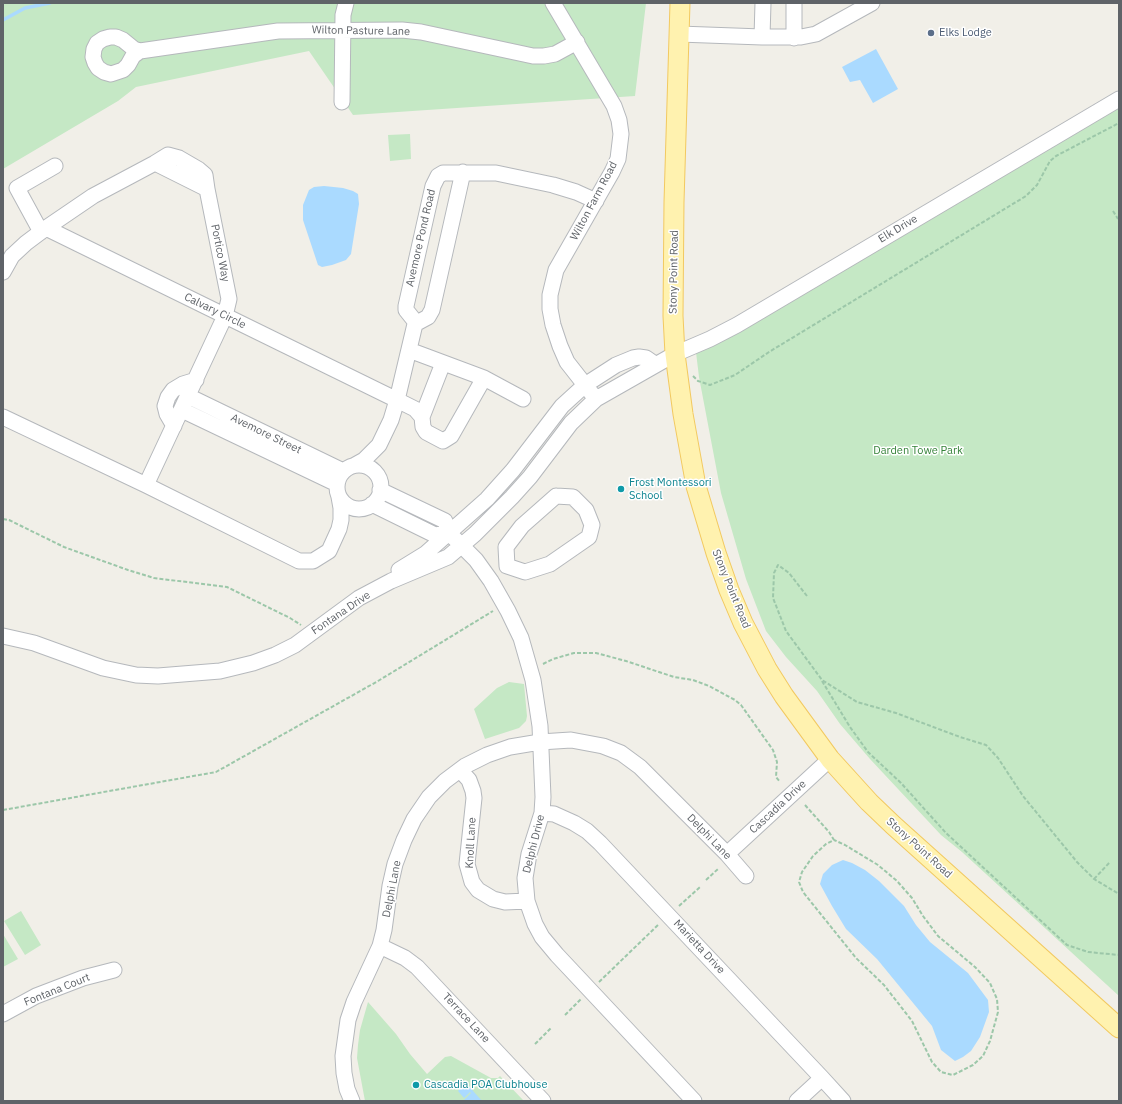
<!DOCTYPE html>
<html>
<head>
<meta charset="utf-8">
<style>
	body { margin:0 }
	#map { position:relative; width:1122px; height:1104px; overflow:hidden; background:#f1efe8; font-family:"IBM Plex Sans",sans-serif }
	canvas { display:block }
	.frame { position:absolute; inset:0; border:4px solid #5f6368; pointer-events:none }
</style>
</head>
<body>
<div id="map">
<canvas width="1122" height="1104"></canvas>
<div class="frame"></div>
</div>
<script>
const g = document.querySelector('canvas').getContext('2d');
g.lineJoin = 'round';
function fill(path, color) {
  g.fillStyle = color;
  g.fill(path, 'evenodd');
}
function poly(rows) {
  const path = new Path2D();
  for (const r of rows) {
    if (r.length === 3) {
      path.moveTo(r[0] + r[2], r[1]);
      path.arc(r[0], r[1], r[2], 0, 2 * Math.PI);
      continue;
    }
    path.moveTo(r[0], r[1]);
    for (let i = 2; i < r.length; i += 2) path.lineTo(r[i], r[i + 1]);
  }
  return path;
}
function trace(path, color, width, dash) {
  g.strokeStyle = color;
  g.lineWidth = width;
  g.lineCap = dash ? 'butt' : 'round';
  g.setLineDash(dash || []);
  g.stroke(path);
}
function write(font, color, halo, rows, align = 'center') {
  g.font = font + ' "IBM Plex Sans",sans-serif';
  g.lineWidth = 3;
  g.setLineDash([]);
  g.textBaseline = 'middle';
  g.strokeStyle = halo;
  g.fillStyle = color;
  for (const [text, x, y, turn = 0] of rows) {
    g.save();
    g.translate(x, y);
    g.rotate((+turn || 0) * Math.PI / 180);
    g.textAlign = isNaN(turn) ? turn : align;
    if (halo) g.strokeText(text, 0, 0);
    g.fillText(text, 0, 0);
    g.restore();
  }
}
fill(poly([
	[3,3,646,3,635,96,353,115,309,51,136,87,118,101,3,169],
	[1119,99,1119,996,962,852,941,835,870,759,840,724,817,691,786,657,766,631,746,579,721,493,699,377,695,344],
	[410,134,411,159,390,161,388,135],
	[509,682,524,684,527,716,526,721,519,728,485,739,474,709,497,688],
	[21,911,41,945,25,955,4,921],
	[3,934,18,959,3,967],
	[368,1002,396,1034,410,1054,427,1074,445,1057,451,1056,491,1078,498,1078,500,1076,523,1100,522,1101,365,1101,357,1058,358,1045,360,1030]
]), '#c5e8c5');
fill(poly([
	[876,49,898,89,873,103,860,80,850,82,842,67],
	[324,186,343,188,353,191,358,194,359,204,351,254,346,260,332,265,322,267,318,265,303,220,303,205,309,190,314,187],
	[843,860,852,863,865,870,879,881,904,906,916,925,930,942,968,973,988,1000,989,1012,980,1037,971,1051,963,1057,955,1061,941,1050,932,1026,877,959,846,929,832,906,820,884,823,874,832,865],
	[466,1083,482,1101,463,1101,471,1093,470,1092,464,1098,458,1091]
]), '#aadaff');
trace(poly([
	[3,20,25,8,50,3]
]), '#aadaff', 3.5);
const minor = poly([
	[553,3,614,106,619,120,621,134,618,159,612,172,556,270,550,295,550,309,553,325,560,346,567,362,596,399],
	[679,34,762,37,801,37,816,34,872,3],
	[110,37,116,37,123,40,134,49,140,51,133,56,128,65,123,70,111,74,104,72,98,68,95,63,93,57,94,49,97,43,103,39,110,37],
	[762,37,763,3],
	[794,38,794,3],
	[140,51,278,31,402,30,421,32,533,56,544,56,555,54,577,42],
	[342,102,343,15,346,3],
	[155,163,168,155,179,158,198,169,205,175,207,189],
	[463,172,432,310,428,317,415,324,397,400,415,409,422,417,423,427,426,432,443,441,451,436,484,378],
	[46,228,93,196,155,163,207,189,229,299,225,316,146,485],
	[41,232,17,188,55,166],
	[3,272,12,256,26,243,46,228,397,400,391,420,379,445,364,460,355,465],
	[415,324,414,320,406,310,406,306,433,186,438,176,443,173,496,173,553,185,576,192,596,201],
	[409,350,484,378,523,399],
	[188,396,343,471],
	[182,410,337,484],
	[3,417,146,485,299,561,313,561,329,551,339,529,341,520,341,508,339,497],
	[422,417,443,363],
	[174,426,167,414,165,406,168,397,173,390,183,384,196,380],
	[359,487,22],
	[380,490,445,521,449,533,476,560,491,581,508,611,521,638,533,680,540,726,543,797,542,813,529,854,525,878,527,901,535,924,542,937,557,955,694,1101],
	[556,496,573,497,586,510,592,525,589,537,550,564,525,572,507,566,506,547,522,526,556,496],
	[372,504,435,535,449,533],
	[399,570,425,554,487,499,513,470,562,406,585,385,616,365,633,358,639,357,646,358,656,365],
	[3,636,34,643,103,668,136,675,158,676,220,671,253,663,275,655,295,645,359,598,391,581,448,557,475,534,512,497,530,477,571,423,596,399,675,354,710,339,737,325,1119,99],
	[460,770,469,780,473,791,474,798,467,864,472,882,478,890,493,899,505,902,527,901],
	[542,813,554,814,574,823,587,831,600,843,822,1078,843,1101],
	[727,854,830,759],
	[380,946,405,958,417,967,543,1101],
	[3,1014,36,996,83,978,114,970],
	[352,1101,347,1089,344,1073,343,1056,348,1020,354,1002,380,946,384,930,390,886,395,864,404,840,414,819,429,797,445,781,465,766,487,755,510,747,540,742,571,740,603,746,621,753,640,767,727,854,746,876],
	[797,1101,822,1078]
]);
const major = poly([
	[680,3,674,202,673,316,675,354,683,414,696,486,716,553,729,590,743,623,767,669,784,696,830,759,869,802,893,825,1119,1028]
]);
trace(minor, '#b5b8bc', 17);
trace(major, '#f2c960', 21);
trace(poly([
	[1113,211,1118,219],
	[693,376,698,381,710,385,735,375,769,352,1026,196,1037,185,1050,161,1056,156,1119,123],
	[3,519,9,520,64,547,128,570,154,578,227,587,290,618,301,625],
	[807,596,789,573,778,565,774,573,773,598,786,631,822,680,857,702,896,713,960,737,986,745,998,758,1023,796,1077,862,1094,879,1119,894],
	[543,664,553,659,574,653,596,653,626,661,674,677,693,680,709,686,735,700,741,705,773,750,777,762,776,777,780,782],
	[822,681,850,727,868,752,901,783,946,833,1067,945,1088,952,1119,955],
	[805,805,829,832,834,840,826,844,813,856,802,872,799,882,803,892,856,958,884,985,912,1021,932,1062,941,1072,953,1075,973,1065,983,1056,990,1041,998,1012,997,999,990,983,975,967,938,936,923,916,912,898,897,881,878,865,845,845,834,840],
	[3,810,216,772,378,681,493,611],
	[1094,879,1110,862],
	[706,880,719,868],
	[679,906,700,887],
	[599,982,659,924],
	[565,1015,581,999],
	[535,1044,552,1027]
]), '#9cc7a9', 2, [4, 2]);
trace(minor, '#fff', 15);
trace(major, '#fff2af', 19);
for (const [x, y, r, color] of [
	[931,33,4,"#5c6f8a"],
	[621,489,4,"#0f9aa8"],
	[416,1085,4,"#0f9aa8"]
]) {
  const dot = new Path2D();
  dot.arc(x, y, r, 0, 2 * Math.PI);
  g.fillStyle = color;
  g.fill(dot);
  trace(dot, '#fff', 1.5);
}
write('11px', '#5f6368', '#fff', [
	["Wilton Pasture Lane",361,31,1],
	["Wilton Farm Road",594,201,-62],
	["Elk Drive",898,229,-31],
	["Avemore Pond Road",421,238,-77],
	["Portico Way",220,253,79],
	["Stony Point Road",674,272,-89],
	["Calvary Circle",215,311,26],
	["Avemore Street",266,434,26],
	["Stony Point Road",731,589,68],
	["Fontana Drive",341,613,-34],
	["Cascadia Drive",778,807,-43],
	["Delphi Lane",709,837,46],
	["Knoll Lane",471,843,-87],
	["Delphi Drive",534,844,-76],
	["Stony Point Road",919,848,42],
	["Delphi Lane",392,889,-79],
	["Marietta Drive",699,947,47],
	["Fontana Court",57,990,-22],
	["Terrace Lane",466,1018,47]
]);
write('11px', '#4e5e75', '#fff', [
	["Elks Lodge",939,33]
], 'left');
write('11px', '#348238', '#fff', [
	["Darden Towe Park",918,451]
]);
write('11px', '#0d838f', '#fff', [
	["Frost Montessori",629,483],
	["School",629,496],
	["Cascadia POA Clubhouse",424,1085]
], 'left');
</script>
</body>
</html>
